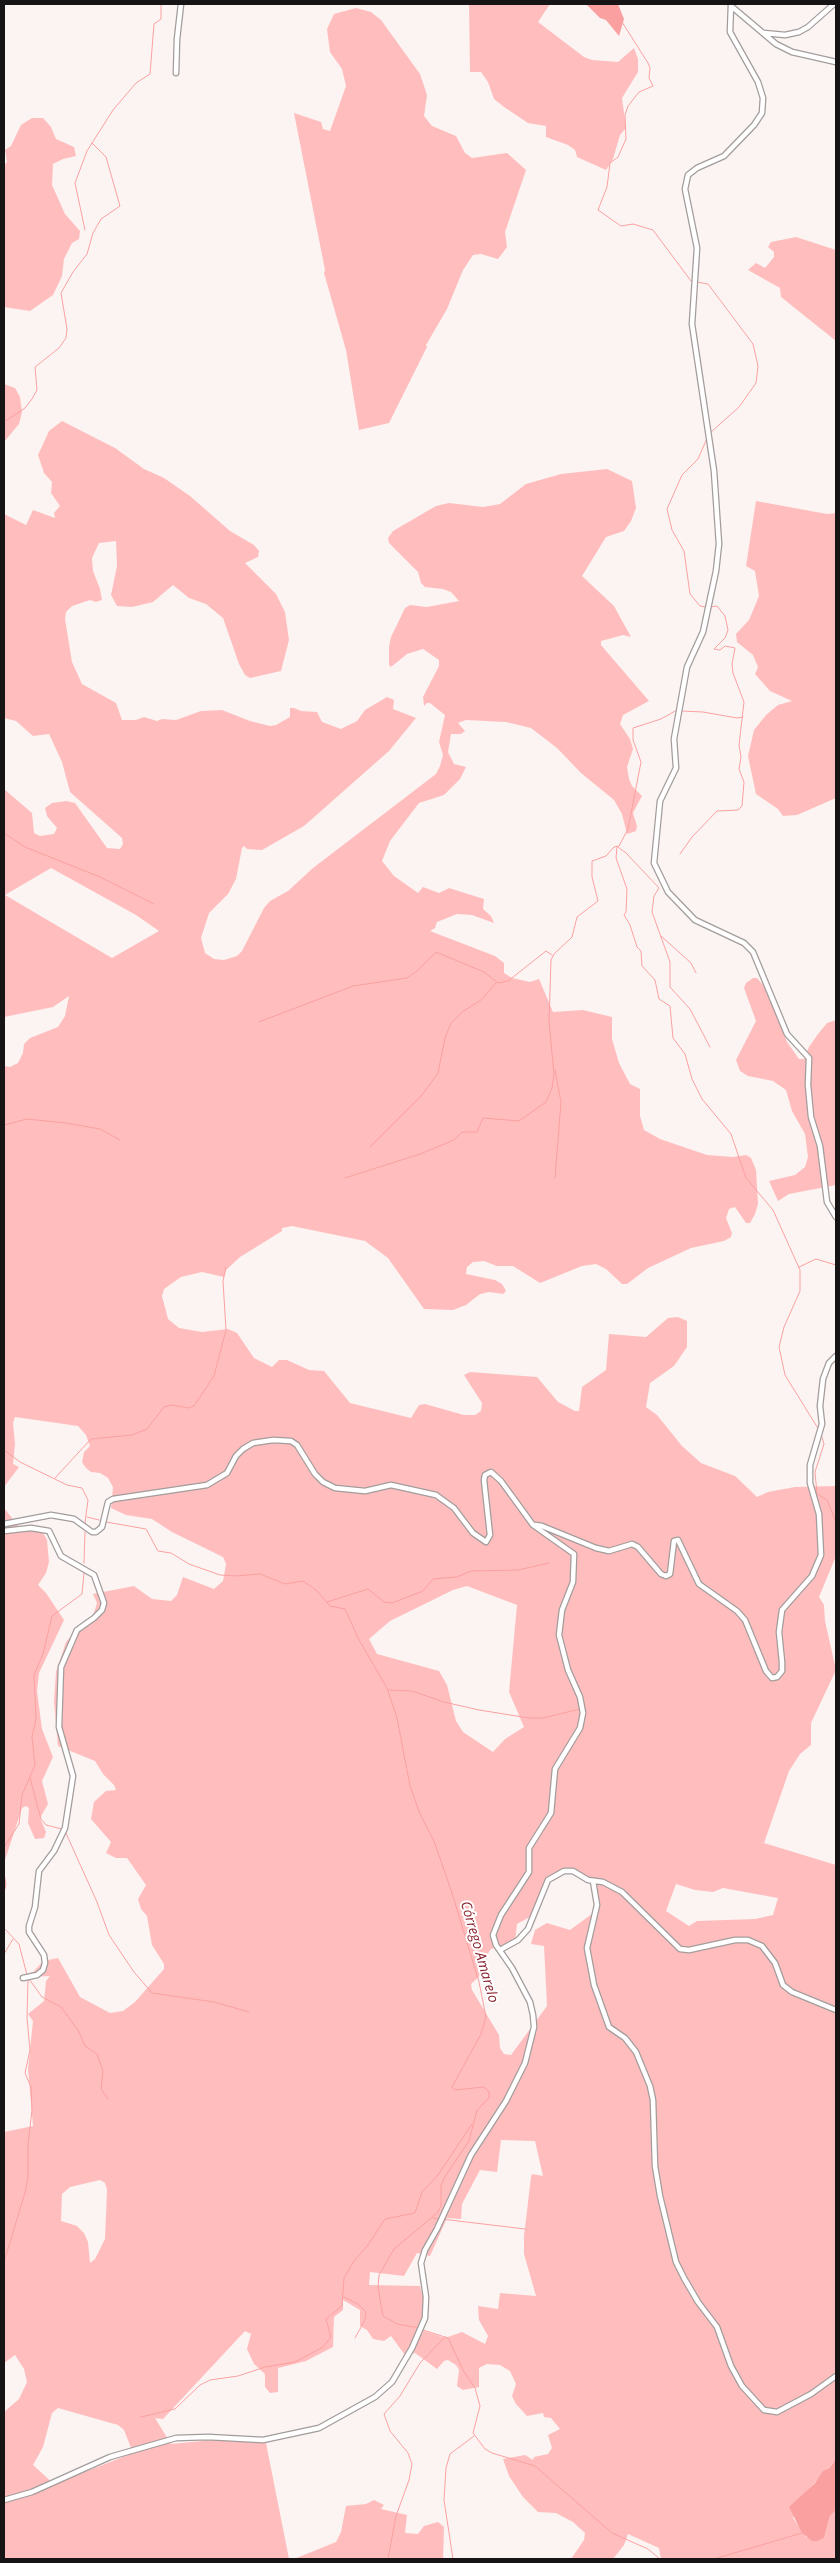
<!DOCTYPE html>
<html>
<head>
<meta charset="utf-8">
<style>
	body { margin:0 }
	#map { position:relative; width:840px; height:2563px; overflow:hidden; background:#fbf4f3; font-family:"Open Sans",sans-serif }
	canvas { display:block }
	.frame { position:absolute; inset:0; border:5px solid #161414; pointer-events:none }
</style>
</head>
<body>
<div id="map">
<canvas width="840" height="2563"></canvas>
<div class="frame"></div>
</div>
<script>
const g = document.querySelector('canvas').getContext('2d');
g.lineJoin = 'round';
function fill(path, color) {
  g.fillStyle = color;
  g.fill(path, 'evenodd');
}
function poly(rows) {
  const path = new Path2D();
  for (const r of rows) {
    path.moveTo(r[0], r[1]);
    for (let i = 2; i < r.length; i += 2) path.lineTo(r[i], r[i + 1]);
  }
  return path;
}
function trace(path, color, width, dash) {
  g.strokeStyle = color;
  g.lineWidth = width;
  g.lineCap = dash ? 'butt' : 'round';
  g.setLineDash(dash || []);
  g.stroke(path);
}
function write(font, color, halo, rows, align = 'center') {
  g.font = font + ' "Open Sans",sans-serif';
  g.lineWidth = 4;
  g.setLineDash([]);
  g.textBaseline = 'middle';
  g.strokeStyle = halo;
  g.fillStyle = color;
  for (const [text, x, y, turn = 0] of rows) {
    g.save();
    g.translate(x, y);
    g.rotate((+turn || 0) * Math.PI / 180);
    g.textAlign = isNaN(turn) ? turn : align;
    if (halo) g.strokeText(text, 0, 0);
    g.fillText(text, 0, 0);
    g.restore();
  }
}
fill(poly([
	[469,4,550,4,538,22,584,57,592,60,618,62,634,48,638,59,638,72,622,98,626,128,620,135,613,159,606,170,577,157,575,150,568,145,546,137,546,126,528,123,504,107,494,99,488,82,481,72,470,72],
	[356,8,371,12,381,20,420,74,427,95,424,116,432,126,456,136,465,153,472,158,507,153,526,170,505,232,507,247,498,259,481,254,473,255,463,270,447,309,426,345,427,347,389,423,359,430,346,350,324,273,325,270,294,113,321,122,323,129,330,131,346,86,342,69,330,52,327,29,334,14],
	[32,118,43,118,51,127,56,139,74,147,76,156,63,159,53,164,52,185,65,214,80,231,79,239,72,243,64,259,62,276,53,295,30,311,4,307,4,165,7,162,5,150,11,146,21,125],
	[796,237,836,250,836,341,781,297,780,288,748,270,756,263,765,268,774,257,774,252,768,247,771,242],
	[4,384,15,388,20,397,22,412,19,424,4,442],
	[62,421,115,448,144,469,164,478,190,496,230,531,254,545,259,551,258,557,245,563,276,594,285,612,289,640,281,671,250,678,245,675,239,664,223,618,206,604,189,598,173,585,153,602,132,607,117,606,111,595,117,566,116,541,99,543,92,558,93,571,100,589,102,600,96,602,90,600,72,606,66,612,65,619,72,662,82,684,116,703,122,720,136,720,144,717,157,721,162,719,176,720,201,711,222,710,250,721,270,726,276,725,290,717,290,708,294,708,301,711,317,712,322,722,341,729,357,721,365,710,387,697,394,700,393,709,416,718,389,751,304,826,262,850,247,849,244,846,242,848,236,879,228,894,209,913,201,938,205,953,214,959,224,960,237,956,242,951,264,908,270,901,288,891,313,868,436,774,440,766,443,755,439,742,445,715,430,703,427,703,424,706,423,697,439,666,439,660,423,649,407,654,391,667,389,665,389,647,391,637,405,608,410,605,427,607,459,601,451,592,443,589,425,587,421,583,418,572,389,543,388,538,393,531,436,506,449,503,483,507,500,504,526,484,561,474,607,469,632,481,636,508,631,521,624,531,606,537,582,576,614,606,631,637,623,635,601,641,601,645,649,701,623,715,620,724,630,739,633,749,627,767,629,779,632,786,642,796,633,813,637,826,636,831,627,834,622,814,614,800,581,773,557,748,531,728,506,722,466,720,458,723,465,731,461,734,451,734,448,752,454,764,466,767,460,779,444,795,419,803,390,841,382,861,394,876,418,893,423,887,439,893,449,888,484,899,483,909,491,916,494,923,472,915,457,914,437,922,435,928,430,931,495,956,504,963,504,973,512,978,530,982,539,979,553,1012,583,1010,612,1017,612,1039,619,1063,630,1084,640,1089,640,1116,644,1130,660,1139,707,1155,733,1157,746,1155,751,1158,756,1170,758,1204,755,1214,750,1223,746,1223,735,1207,729,1209,726,1218,732,1233,731,1237,724,1241,691,1248,648,1268,627,1284,622,1284,606,1269,596,1264,582,1266,540,1283,513,1266,497,1266,484,1261,473,1262,467,1267,466,1274,495,1280,502,1284,506,1291,503,1294,489,1292,480,1294,466,1305,453,1310,424,1309,388,1258,365,1241,292,1226,282,1228,282,1231,240,1257,226,1270,224,1277,202,1272,181,1277,164,1289,162,1296,168,1319,179,1328,202,1332,228,1329,237,1333,254,1358,272,1367,279,1360,287,1360,309,1370,324,1371,350,1403,411,1418,419,1405,425,1404,464,1415,475,1415,481,1411,482,1403,464,1375,470,1372,537,1377,558,1402,575,1411,579,1411,582,1387,606,1370,609,1334,646,1337,668,1318,678,1317,687,1321,687,1347,674,1366,650,1383,646,1407,657,1415,682,1446,701,1463,735,1476,757,1497,768,1492,795,1487,836,1486,836,1556,819,1597,824,1605,825,1621,836,1670,811,1723,811,1745,800,1754,789,1771,764,1843,836,1865,836,2451,834,2462,803,2495,793,2518,806,2537,818,2541,824,2538,830,2516,836,2510,836,2559,661,2559,659,2548,628,2534,624,2545,613,2559,571,2559,584,2540,585,2533,573,2522,556,2513,538,2512,523,2497,509,2476,503,2459,525,2455,533,2460,534,2457,548,2454,552,2448,548,2435,560,2429,551,2418,544,2417,543,2413,527,2416,516,2404,512,2396,516,2384,510,2371,500,2365,487,2364,479,2368,479,2387,463,2390,457,2386,459,2370,456,2365,448,2360,444,2361,437,2369,415,2353,405,2355,391,2336,384,2341,373,2339,367,2330,360,2326,360,2310,343,2300,343,2310,334,2317,333,2347,306,2361,278,2368,278,2392,270,2393,265,2387,265,2374,254,2364,247,2349,251,2334,245,2331,163,2419,155,2418,171,2444,223,2439,266,2443,289,2559,4,2559,4,2412,19,2399,27,2382,24,2369,15,2355,4,2363,4,2132,33,2126,28,2069,33,2021,28,2014,44,2001,46,1981,50,1976,29,1977,43,1961,58,1958,80,1997,110,2013,123,2011,135,2002,164,1969,164,1964,152,1945,147,1916,141,1909,138,1899,146,1885,127,1858,116,1858,106,1853,111,1842,91,1819,94,1802,106,1791,116,1790,114,1785,103,1774,95,1761,58,1746,54,1702,56,1672,66,1642,84,1621,93,1616,97,1603,93,1594,134,1586,152,1599,171,1601,177,1595,183,1577,214,1589,223,1581,226,1564,223,1557,172,1532,152,1519,126,1515,111,1508,113,1487,108,1478,100,1473,91,1472,86,1468,82,1462,84,1452,90,1446,86,1435,78,1426,15,1417,13,1423,15,1444,13,1464,19,1467,4,1487,4,1066,10,1067,18,1063,23,1053,24,1044,30,1038,58,1027,65,1016,69,996,53,1007,4,1017,4,789,32,813,34,833,40,836,54,834,57,828,47,816,45,808,52,803,66,801,75,803,107,848,120,849,123,844,122,838,70,792,62,762,49,734,33,736,16,721,4,718,4,514,26,525,33,510,55,518,54,513,60,506,51,493,52,482,44,473,38,455,49,431],
	[51,868,136,915,159,931,112,958,5,895],
	[467,1586,517,1605,509,1692,524,1727,505,1739,493,1752,463,1732,456,1721,447,1685,439,1671,377,1654,369,1639,390,1621,453,1590],
	[575,1872,589,1881,594,1887,596,1911,570,1930,547,1923,535,1930,531,1944,544,1946,547,2006,511,2055,504,2054,500,2048,499,2035,472,1990,471,1984,487,1969,487,1955,491,1949,515,1942,517,1924,537,1913,548,1884,561,1873],
	[676,1884,695,1890,713,1892,723,1888,778,1898,773,1915,755,1919,697,1921,689,1926,666,1911],
	[501,2140,535,2141,543,2176,532,2174,531,2177,524,2236,524,2254,536,2296,500,2293,498,2309,478,2306,479,2320,488,2336,485,2344,462,2332,445,2338,421,2330,428,2314,420,2286,369,2285,370,2272,404,2276,417,2253,430,2256,447,2218,461,2219,462,2204,480,2170,497,2172],
	[100,2180,105,2183,107,2190,105,2239,95,2259,90,2263,88,2242,84,2233,77,2226,61,2221,62,2194,70,2187],
	[58,2408,118,2425,124,2430,133,2453,54,2484,33,2465,43,2447,52,2413],
	[756,501,827,514,836,513,836,798,797,815,783,816,778,809,756,794,748,756,754,730,766,715,778,705,792,701,770,691,755,674,758,667,753,655,737,642,736,634,749,620,759,596,755,571,746,566],
	[753,978,757,978,768,991,787,1042,799,1059,804,1059,809,1047,818,1034,827,1023,836,1020,836,1185,789,1194,778,1201,769,1181,795,1175,805,1167,808,1157,805,1134,792,1111,786,1090,773,1081,748,1076,740,1071,736,1060,756,1021,744,988,746,983],
	[4,1508,21,1529,33,1525,41,1529,47,1540,49,1562,46,1573,38,1585,46,1593,64,1620,39,1673,37,1691,42,1729,53,1757,42,1781,48,1804,40,1818,46,1832,44,1838,35,1839,28,1823,29,1808,26,1806,22,1808,5,1860,4,1884],
	[374,2500,384,2505,381,2509,407,2515,405,2533,418,2534,424,2526,438,2522,444,2527,443,2559,294,2559,336,2542,341,2532,346,2506,366,2504]
]), '#ffbebd');
fill(poly([
	[586,4,618,4,624,19,619,36,606,20,600,18],
	[836,2451,836,2510,830,2516,824,2538,818,2541,812,2541,802,2533,789,2507,815,2483,823,2471,829,2468,834,2462]
]), '#fba0a1');
trace(poly([
	[622,22,648,63,650,68,649,78,653,86,639,92,628,106,625,115,626,139,618,157,610,163,607,187,598,210,621,226,633,224,653,230,691,281,708,284,753,344,758,366,756,383,739,407,710,433],
	[85,230,75,183,87,151,113,110,136,83,150,74,154,24,161,19,161,4],
	[4,422,25,408,32,399,37,390,35,367,59,348,66,338,67,329,61,293,73,272,87,254,93,233,101,219,120,206,106,157,92,143],
	[706,607,700,606,690,594,684,551,672,530,667,509,682,475,698,459,708,436],
	[681,711,703,712,737,718,743,717],
	[4,833,25,847,100,877,154,904],
	[617,847,616,858,627,889,626,912,624,915,630,925,637,947,641,951,642,966,655,980,659,999,670,1006,673,1038,685,1054,692,1079,702,1099,731,1134,746,1178,773,1210,800,1270,800,1291,784,1327,779,1347,785,1375,819,1430],
	[618,847,626,853,659,888,654,896,652,912,670,962,670,987,690,1009,710,1047],
	[680,854,692,837,717,811,738,810,742,806,744,782,739,769,741,757,739,745,744,702,733,673,732,664,735,648,725,646,720,650,714,649,725,638,728,630,725,616,717,606,710,607],
	[661,936,691,963,696,973],
	[259,1022,353,986,407,978,417,971,436,952,484,972,498,983,508,981,546,951,552,955],
	[555,1070,561,1102,555,1178],
	[4,1125,27,1119,66,1123,100,1129,120,1140],
	[370,1147,422,1095,438,1073,445,1038,451,1023,462,1012,481,1000,496,983],
	[345,1178,420,1154,454,1140,462,1132,477,1132,483,1118,519,1121,546,1102,552,1088,554,1074,549,1022,551,960,554,954,572,937,577,917,598,901,592,877,592,861,606,856,614,847,619,846,628,829,641,762,633,740,633,728,661,719,677,710],
	[799,1267,816,1259,836,1265],
	[821,1434,824,1444,815,1472,817,1494,827,1500,836,1522],
	[4,1450,20,1462,67,1485,82,1488,88,1500,85,1523],
	[55,1478,91,1439,132,1435,147,1429,164,1407,172,1405,188,1408,194,1406,214,1376,226,1330,223,1281,226,1267],
	[87,1517,99,1520],
	[106,1522,146,1529,158,1551,171,1553,189,1564,220,1575,235,1576,260,1574,285,1584,303,1581,316,1590,330,1606,345,1609,359,1640,387,1688,397,1718,410,1786,420,1814,434,1841,452,1893,479,1982,486,2017,481,2034,452,2087,455,2090,484,2087,489,2092,489,2098,477,2110,469,2141,444,2178,441,2186,441,2206,437,2213,394,2249,379,2275,378,2287,383,2316,397,2324,420,2328],
	[84,1563,85,1532],
	[327,1602,368,1589,384,1602,392,1603,423,1591,433,1579,457,1577,471,1571,518,1570,549,1563],
	[389,1690,412,1691,444,1702,479,1710,529,1718,543,1718,580,1709],
	[30,1778,41,1819,46,1825,62,1829],
	[65,1831,97,1902,109,1935,134,1972,152,1993,214,2002,249,2012],
	[4,1847,19,1824,22,1795,35,1765,32,1737,36,1719,34,1675,43,1654,52,1616,82,1594,84,1573],
	[4,1872,6,1885,4,1892],
	[4,1928,19,1944,27,1975],
	[4,1954,13,1939],
	[29,1979,42,1997,61,2007,78,2030,85,2046,97,2054,103,2071,101,2089,108,2099],
	[433,2218,525,2229],
	[4,2262,26,2189,28,2176,28,2145,32,2110,31,2087,25,2073,30,2050,27,2018,28,1979],
	[344,2297,358,2304,366,2312,365,2320,355,2338],
	[423,2330,448,2338,464,2372,475,2388,480,2406,473,2433,485,2449,492,2453,535,2466,612,2533,648,2549,660,2559],
	[141,2417,175,2409,200,2385,210,2380,238,2376,265,2367,295,2362,323,2347,331,2337,326,2319,342,2306,344,2278,354,2261,368,2245,385,2219,415,2213,422,2192,438,2175,472,2124],
	[388,2559,396,2516,409,2480,412,2464,408,2453,390,2431,384,2414,400,2396,420,2363,445,2337],
	[453,2559,444,2500,446,2468,450,2454,474,2436],
	[714,2559,802,2533]
]), '#fba0a1', 1);
const street = poly([
	[731,4,730,32,758,82,763,98,762,113,754,125,724,156,697,168,688,175,685,189,697,248,692,324,714,471,719,544,716,571,703,632,687,667,674,739,676,768,660,801,654,863,668,892,695,920,744,943,753,952,787,1034,809,1058,808,1085,811,1117,820,1146,827,1202,836,1217],
	[731,6,776,44,792,52,836,62],
	[764,33,785,35,799,32,808,27,834,4],
	[176,73,177,39,181,4],
	[4,1524,51,1515,74,1519,92,1532,96,1532,102,1527,108,1502,113,1499,207,1485,227,1473,236,1456,243,1449,253,1443,273,1440,291,1441,297,1445,315,1474,323,1482,335,1488,365,1491,391,1485,436,1495,454,1508,473,1533,486,1542,490,1535,484,1480,485,1475,491,1472,501,1481,533,1525,574,1554,573,1582,562,1610,559,1635,568,1670,580,1697,583,1713,580,1728,555,1769,551,1813,529,1848,529,1872,501,1915,493,1935,496,1945,512,1968,530,2002,533,2015,534,2027,525,2063,506,2101,471,2155,437,2229,425,2250,421,2263,426,2297,425,2318,412,2348,392,2382,375,2397,319,2428,263,2440,208,2437,176,2438,110,2457,32,2492,4,2500],
	[535,1525,542,1526,596,1548,609,1551,632,1544,638,1547,661,1574,666,1576,670,1574,674,1541,678,1540,699,1584,737,1611,745,1620,766,1671,772,1678,777,1677,782,1671,782,1662,779,1632,782,1610,812,1576,821,1555,819,1514,810,1483,810,1465,822,1424,820,1406,823,1379,829,1363,836,1356],
	[4,1531,31,1528,49,1531,61,1556,94,1575,104,1603,102,1610,94,1618,77,1630,61,1667,59,1727,73,1776,65,1828,54,1851,39,1871,35,1907,29,1926,29,1932,44,1955,45,1963,43,1970,37,1975,23,1978],
	[593,1881,597,1905,587,1948,594,1985,609,2027,625,2038,636,2052,650,2086,653,2100,655,2166,660,2196,676,2262,684,2278,698,2302,717,2327,731,2366,742,2386,764,2410,777,2412,811,2394,836,2376],
	[500,1950,518,1940,528,1929,548,1880,564,1871,573,1871,588,1880,603,1882,622,1892,680,1949,689,1950,735,1940,748,1940,762,1946,775,1963,783,1985,792,1992,836,2010]
]);
trace(street, '#a39c9c', 7);
trace(street, '#fff', 4.5);
write('italic 14px', '#88202c', '#fff', [
	["Córrego Amarelo",479,1952,74]
]);
</script>
</body>
</html>
